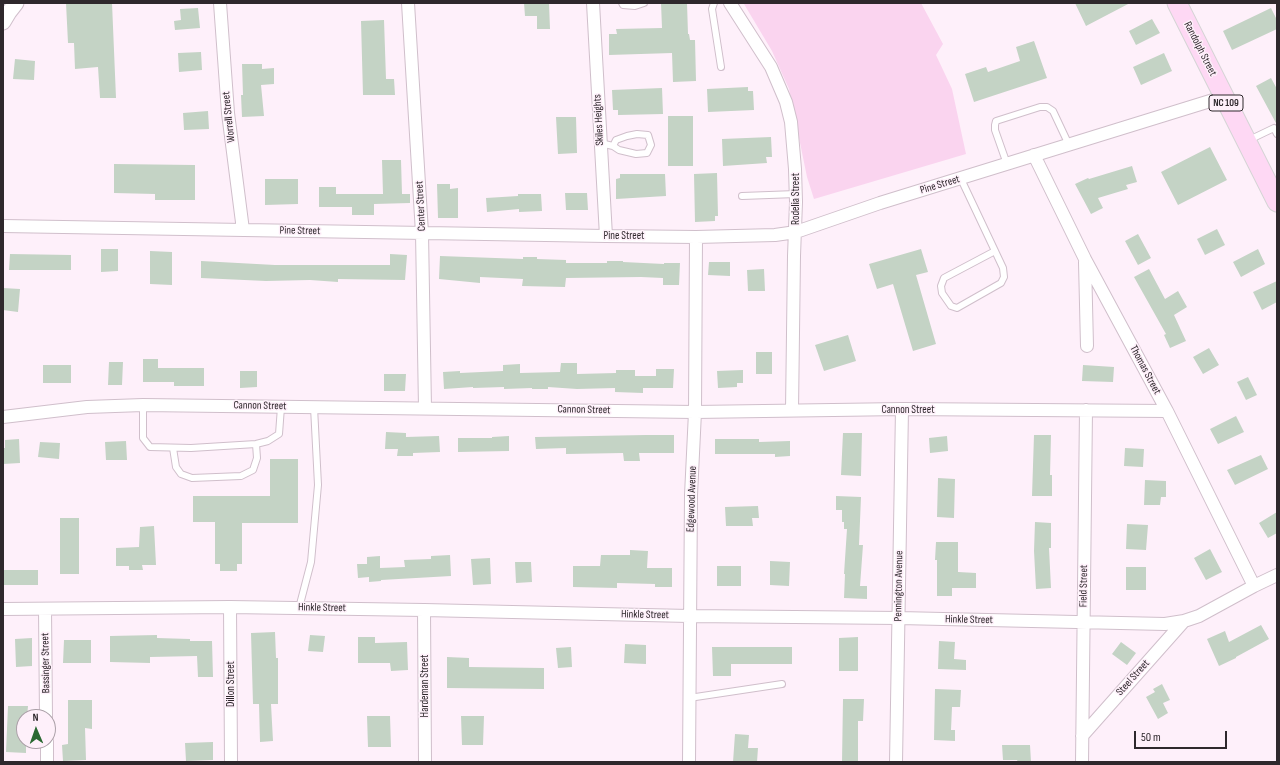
<!DOCTYPE html>
<html>
<head>
<meta charset="utf-8">
<style>
	body { margin:0 }
	#map { position:relative; width:1280px; height:765px; overflow:hidden; background:#fef0fa; font-family:"Sofia Sans Condensed",sans-serif }
	canvas { display:block }
	.frame { position:absolute; inset:0; border:4px solid #2e282c; pointer-events:none }
	.north { position:absolute; left:16px; top:709px; width:40px; height:40px; box-sizing:border-box; background:#fef0fa; border:1px solid #aba0a8; border-radius:50%; rotate:358deg; font-size:11px; font-weight:700; line-height:16px; text-align:center; color:#2e282c }
	.north::after { content:''; display:block; margin:auto; width:14px; height:18px; background:#296831; clip-path:polygon(50% 0,100% 100%,50% 72%,0 100%) }
	.scale { position:absolute; left:1134px; top:731px; width:93px; height:18px; box-sizing:border-box; border:2px solid #2e282c; border-top:0; padding-left:5px; font-size:12px; line-height:14px; white-space:nowrap; color:#2e282c; -webkit-text-stroke:3px #fef0fa; paint-order:stroke }
</style>
</head>
<body>
<div id="map">
<canvas width="1280" height="765"></canvas>
<div class="frame"></div>
<div class="north">N</div>
<div class="scale">50 m</div>
</div>
<script>
const g = document.querySelector('canvas').getContext('2d');
g.lineJoin = 'round';
function fill(path, color) {
  g.fillStyle = color;
  g.fill(path, 'evenodd');
}
function poly(rows) {
  const path = new Path2D();
  for (const r of rows) {
    path.moveTo(r[0], r[1]);
    for (let i = 2; i < r.length; i += 2) path.lineTo(r[i], r[i + 1]);
  }
  return path;
}
function trace(path, color, width, dash) {
  g.strokeStyle = color;
  g.lineWidth = width;
  g.lineCap = dash ? 'butt' : 'round';
  g.setLineDash(dash || []);
  g.stroke(path);
}
function write(font, color, halo, rows, align = 'center') {
  g.font = font + ' "Sofia Sans Condensed",sans-serif';
  g.lineWidth = 3;
  g.setLineDash([]);
  g.textBaseline = 'middle';
  g.strokeStyle = halo;
  g.fillStyle = color;
  for (const [text, x, y, turn = 0] of rows) {
    g.save();
    g.translate(x, y);
    g.rotate((+turn || 0) * Math.PI / 180);
    g.textAlign = isNaN(turn) ? turn : align;
    if (halo) g.strokeText(text, 0, 0);
    g.fillText(text, 0, 0);
    g.restore();
  }
}
fill(poly([
	[747,3,921,3,943,44,936,55,952,89,966,154,814,199,807,177,789,89,772,51,744,4]
]), '#fad4ef');
fill(poly([
	[66,3,112,3,116,98,100,98,98,67,75,69,74,43,68,43],
	[524,3,549,3,550,29,537,29,537,16,525,16],
	[661,3,687,3,688,34,689,34,690,40,695,40,696,81,673,82,672,53,609,55,609,34,617,34,616,29,662,28],
	[1075,3,1130,3,1086,26],
	[198,8,200,28,175,30,174,21,181,20,180,9],
	[1271,8,1277,20,1277,29,1232,50,1223,31],
	[1152,19,1160,33,1136,45,1129,31],
	[384,20,386,79,394,79,395,95,363,95,361,21],
	[1034,41,1047,78,974,102,965,74,986,67,988,72,1020,61,1016,47],
	[201,52,202,70,179,72,178,53],
	[1164,53,1172,71,1141,85,1133,67],
	[15,59,35,61,34,80,13,79],
	[242,64,262,64,262,69,274,68,274,84,261,85,264,116,242,117,241,95,243,95],
	[1271,78,1277,89,1277,125,1256,86],
	[748,87,748,91,753,91,754,110,708,112,707,89],
	[662,88,663,114,618,115,618,110,613,110,612,90],
	[208,111,209,129,184,130,183,113],
	[668,116,693,116,693,166,668,166],
	[556,117,576,117,577,153,558,154],
	[771,137,772,157,766,157,767,163,723,166,722,139],
	[1210,147,1227,180,1178,205,1161,172],
	[382,160,401,160,402,194,410,194,410,203,374,204,374,215,352,215,352,207,319,207,319,187,336,187,336,194,383,194],
	[114,164,195,165,195,200,155,200,155,194,114,193],
	[1132,166,1137,182,1126,185,1128,189,1098,198,1103,208,1091,214,1075,184,1088,178,1089,179],
	[717,173,718,216,715,216,715,221,695,222,694,174],
	[620,174,665,174,666,196,616,199,616,179,620,178],
	[265,179,298,179,298,204,265,205],
	[437,184,450,184,450,189,458,188,458,218,438,218],
	[565,193,587,193,588,210,566,210],
	[518,194,541,194,542,211,519,212,519,209,487,212,486,198,518,196],
	[1217,229,1225,245,1205,255,1197,239],
	[1138,234,1151,258,1138,265,1125,241],
	[101,249,118,249,118,271,101,272],
	[921,249,928,272,916,275,936,344,913,351,893,284,877,289,869,264],
	[1258,249,1265,264,1241,277,1233,262],
	[150,251,172,252,172,285,150,284],
	[10,254,71,255,71,270,9,270],
	[390,254,407,255,405,280,338,279,338,282,310,280,266,281,201,278,201,261,275,265,390,265],
	[440,256,523,259,523,257,537,257,537,259,566,260,566,263,607,263,607,261,623,261,623,262,664,264,664,263,680,263,679,285,663,285,663,278,641,277,566,278,565,287,522,286,523,279,480,277,480,283,439,279],
	[709,262,730,262,730,276,708,275],
	[764,269,765,291,748,291,747,270],
	[1149,269,1165,299,1178,291,1187,307,1174,315,1186,341,1170,348,1164,335,1166,334,1134,277],
	[1277,281,1277,302,1262,310,1253,292],
	[3,288,20,289,18,312,3,310],
	[848,335,856,361,824,371,815,345],
	[1209,348,1219,365,1203,374,1193,357],
	[756,352,772,352,772,374,756,374],
	[143,359,158,359,158,368,204,368,204,386,174,386,174,382,143,382],
	[109,362,123,362,122,385,108,385],
	[561,363,577,363,577,374,616,373,616,370,635,370,635,376,656,376,656,369,674,369,673,388,643,388,643,393,615,392,615,388,577,389,548,387,548,389,532,389,532,388,504,389,504,387,473,388,473,387,444,389,443,372,460,371,460,373,503,371,503,365,520,364,520,373,560,372],
	[43,365,71,365,71,383,43,383],
	[1083,365,1114,367,1113,382,1082,381],
	[743,370,743,383,737,383,737,387,718,388,717,371],
	[240,371,257,371,257,387,240,388],
	[384,374,406,374,405,391,384,391],
	[1248,377,1257,395,1246,400,1237,382],
	[1236,416,1244,432,1218,444,1210,429],
	[386,432,406,433,406,437,439,436,440,452,413,453,413,456,397,456,398,449,385,449],
	[843,433,862,433,861,476,841,475],
	[646,435,674,435,674,453,639,453,640,461,624,461,623,453,566,454,566,448,536,449,535,437],
	[1034,435,1051,435,1050,475,1052,475,1052,496,1032,496],
	[509,436,509,451,458,452,458,438,492,438,492,437],
	[947,436,948,451,930,453,929,438],
	[19,439,20,463,3,464,3,448,5,448,5,440],
	[715,439,759,439,759,442,790,441,790,456,775,457,775,454,715,454],
	[126,441,127,460,106,460,105,442],
	[40,442,60,443,59,459,38,457],
	[1125,448,1144,449,1143,467,1124,466],
	[1261,455,1268,469,1235,485,1227,470],
	[270,459,298,459,298,523,242,523,242,564,237,564,237,571,220,571,220,564,215,564,215,522,193,522,193,496,270,496],
	[938,478,955,479,954,518,937,517],
	[1145,480,1166,481,1166,497,1161,497,1160,505,1144,505],
	[836,496,861,497,859,545,863,545,860,586,867,586,867,599,844,598,845,574,844,574,847,529,844,529,844,522,842,522,842,510,836,510],
	[758,506,759,518,752,518,753,526,726,526,725,507],
	[1277,512,1277,533,1268,538,1259,523],
	[60,518,79,518,79,574,60,574],
	[1035,522,1051,523,1051,548,1049,548,1051,588,1036,589,1034,551],
	[1127,524,1148,525,1146,550,1126,549],
	[154,526,156,565,142,565,143,570,129,570,129,566,116,566,116,548,139,547,140,527],
	[936,542,958,542,958,572,976,573,976,588,952,588,952,596,937,596,937,560,935,560],
	[1210,549,1222,572,1206,580,1194,558],
	[630,550,648,551,647,568,672,568,672,587,655,587,655,584,617,583,617,588,573,587,573,566,600,566,601,555,630,555],
	[450,555,451,576,381,580,381,581,369,582,369,577,358,578,357,564,367,564,367,557,380,556,380,568,405,567,404,560,431,559,431,556],
	[490,558,491,584,473,585,471,559],
	[770,561,790,562,789,586,770,585],
	[515,562,531,562,532,582,516,583],
	[717,566,741,566,741,586,717,586],
	[1126,567,1146,567,1146,590,1126,590],
	[3,570,38,570,38,585,3,585],
	[1261,625,1269,639,1236,657,1236,658,1219,666,1207,639,1225,631,1229,642],
	[275,632,276,658,278,658,278,704,271,704,273,741,260,742,259,704,253,704,251,633],
	[157,635,157,638,190,639,190,641,212,641,213,677,198,677,197,656,150,657,150,663,110,662,110,636],
	[310,635,325,636,323,652,308,651],
	[358,637,375,637,375,643,407,642,408,670,391,671,390,663,358,663],
	[858,637,858,671,839,671,839,638],
	[32,638,32,666,16,667,15,639],
	[64,640,91,640,91,663,63,663],
	[939,641,955,642,954,659,966,660,966,670,938,669],
	[1121,642,1136,653,1127,665,1112,654],
	[625,644,646,645,646,664,624,663],
	[571,647,572,667,558,668,556,648],
	[712,647,792,647,792,664,731,664,731,676,713,676],
	[447,657,469,658,469,667,544,668,544,689,447,688],
	[1162,684,1170,700,1163,703,1168,713,1158,719,1146,697,1155,692,1153,689],
	[935,689,961,690,960,707,952,707,951,730,955,730,955,741,934,740],
	[843,699,864,699,863,721,858,721,858,762,842,762],
	[68,700,92,700,92,729,85,728,86,760,63,761,62,745,68,744],
	[8,706,28,706,27,717,24,717,24,741,26,741,26,753,6,752],
	[367,716,390,716,391,747,368,747],
	[461,716,484,716,483,745,462,745],
	[735,734,749,735,748,748,758,748,757,762,733,762],
	[213,742,213,760,186,761,185,743],
	[1002,745,1030,745,1031,762,1018,762,1017,760,1003,760]
]), '#c4d3c5');
const service = poly([
	[622,3,623,5,635,6,644,3],
	[714,3,712,9,721,67],
	[1249,140,1274,128,1277,134],
	[600,143,613,146,619,150,636,154,647,153,651,145,648,135,637,134,627,136,616,140,613,146],
	[1007,164,995,130,995,125,996,121,1040,107,1047,107,1053,111,1069,145],
	[961,179,995,251,1003,268,1004,277,1001,283,957,308,951,306,942,293,941,286,944,278,995,251],
	[742,196,796,194],
	[143,405,143,438,150,447,191,448,256,444,268,441,279,434,281,407],
	[173,448,176,467,181,474,192,478,241,476,253,470,257,458,256,444],
	[299,608,311,562,318,485,314,407],
	[689,698,782,684]
]);
const minor = poly([
	[220,3,228,113,243,230],
	[408,3,422,233,425,408],
	[593,3,606,236],
	[730,3,771,67,786,102,791,122,795,169,796,202,794,256,792,410],
	[1034,155,1085,259,1167,411,1254,586],
	[3,226,606,236,696,237,775,235,796,232,880,203,1223,97],
	[1085,262,1087,346],
	[3,417,87,407,143,405,695,412,902,409,1167,411],
	[230,607,231,762],
	[3,609,230,607,424,610,689,616,899,618,1165,624,1184,621,1199,616,1254,586,1277,575],
	[45,609,46,717],
	[424,610,425,762],
	[1082,736,1184,621],
	[47,741,47,762],
	[689,762,691,495,695,412,696,237],
	[896,762,902,409],
	[1082,762,1086,410]
]);
const tertiary = poly([
	[3,22,9,12,16,3]
]);
const primary = poly([
	[1177,3,1277,202]
]);
trace(service, '#d0bfcb', 8);
trace(minor, '#d0bfcb', 14);
trace(tertiary, '#d0bfcb', 17);
trace(primary, '#d5d4d5', 21);
trace(service, '#fff', 6);
trace(minor, '#fff', 12);
trace(tertiary, '#fff', 15);
trace(primary, '#fed8f4', 19);
for (const [x, y, w] of [
	[1226,103,34]
]) {
  const box = new Path2D();
  box.roundRect(x - w / 2, y - 8, w, 16, 3);
  g.fillStyle = '#fef0fa';
  g.fill(box);
  trace(box, '#2e282c', 1);
}
write('bold 10px', '#2e282c', null, [
	["NC 109",1226,103]
]);
write('11px', '#2e282c', '#fef0fa', [
	["Randolph Street",1200,49,63],
	["Worrell Street",229,117,-96],
	["Skiles Heights",599,120,-93],
	["Pine Street",940,185,-17],
	["Rodelia Street",796,199,-90],
	["Center Street",421,206,-93],
	["Pine Street",300,231,1],
	["Pine Street",624,236],
	["Thomas Street",1145,370,62],
	["Cannon Street",260,406,1],
	["Cannon Street",584,410,1],
	["Cannon Street",908,410],
	["Edgewood Avenue",692,499,-88],
	["Pennington Avenue",899,586,-89],
	["Field Street",1084,586,-89],
	["Hinkle Street",322,608,1],
	["Hinkle Street",645,615,1],
	["Hinkle Street",969,620,1],
	["Bassinger Street",46,663,-91],
	["Steel Street",1133,678,-48],
	["Dillon Street",231,684,-90],
	["Hardeman Street",425,686,-90]
]);
</script>
</body>
</html>
